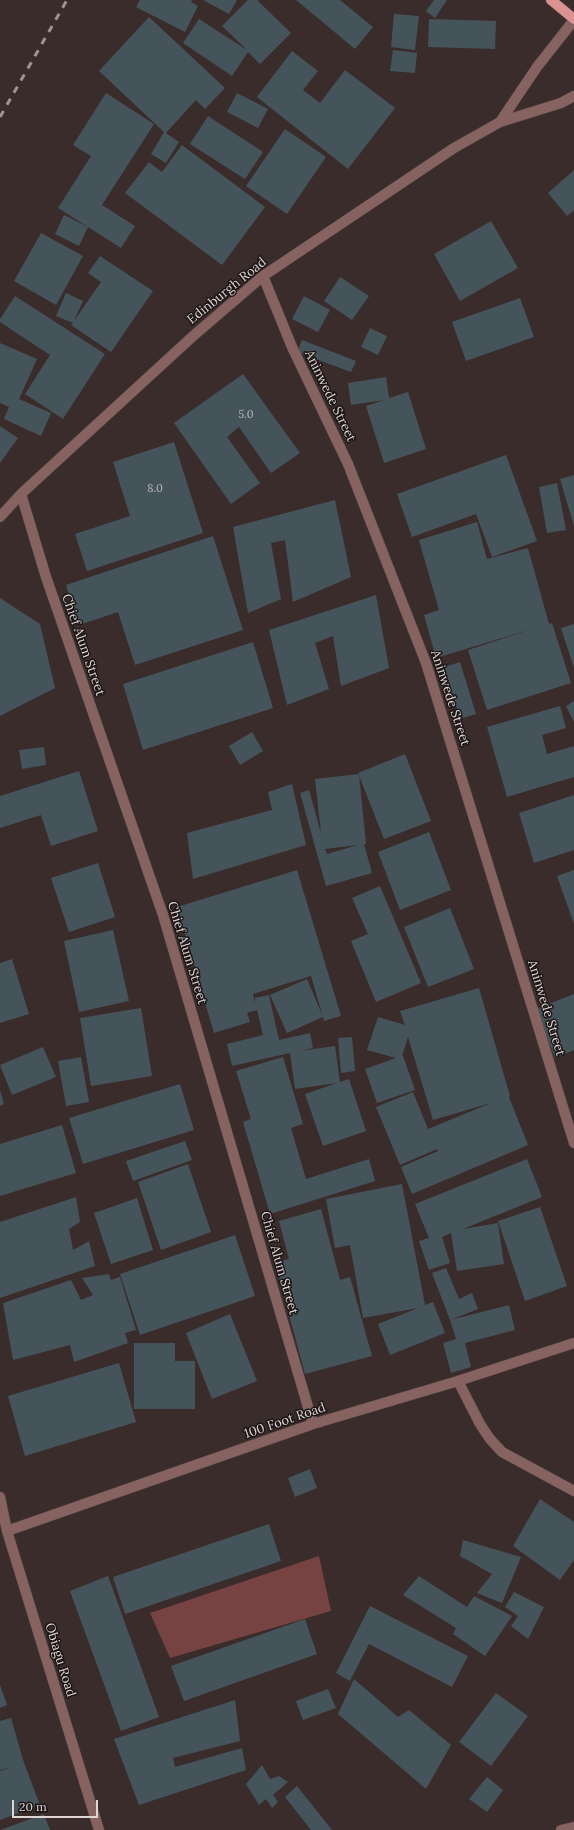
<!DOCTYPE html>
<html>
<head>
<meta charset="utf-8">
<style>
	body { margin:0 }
	#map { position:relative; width:574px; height:1830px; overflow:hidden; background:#3a2c2b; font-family:Lora,serif }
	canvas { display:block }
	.scale { position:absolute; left:12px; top:1800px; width:86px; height:18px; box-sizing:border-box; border:2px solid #dfd5d4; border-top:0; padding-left:5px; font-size:12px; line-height:14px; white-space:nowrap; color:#dfd5d4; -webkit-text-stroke:3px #1d1616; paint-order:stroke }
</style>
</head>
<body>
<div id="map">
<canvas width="574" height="1830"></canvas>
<div class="scale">20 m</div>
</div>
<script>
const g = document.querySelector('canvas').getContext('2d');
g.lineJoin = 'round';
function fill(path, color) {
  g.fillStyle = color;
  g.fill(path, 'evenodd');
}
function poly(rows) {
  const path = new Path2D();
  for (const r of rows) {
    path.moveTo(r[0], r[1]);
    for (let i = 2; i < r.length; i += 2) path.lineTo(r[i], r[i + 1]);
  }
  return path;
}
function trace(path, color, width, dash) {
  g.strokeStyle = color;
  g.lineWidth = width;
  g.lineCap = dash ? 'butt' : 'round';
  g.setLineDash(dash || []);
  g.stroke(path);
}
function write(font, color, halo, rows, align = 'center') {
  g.font = font + ' Lora,serif';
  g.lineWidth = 3;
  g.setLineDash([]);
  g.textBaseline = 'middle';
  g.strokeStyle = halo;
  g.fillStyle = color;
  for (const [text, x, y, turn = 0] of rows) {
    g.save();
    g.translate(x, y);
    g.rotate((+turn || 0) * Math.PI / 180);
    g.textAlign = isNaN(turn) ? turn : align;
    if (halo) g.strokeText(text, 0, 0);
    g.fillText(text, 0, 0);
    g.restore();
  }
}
fill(poly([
	[319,1556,331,1611,170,1658,150,1613]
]), '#774242');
fill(poly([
	[140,0,192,0,191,2,198,6,185,32,136,7],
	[203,0,237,0,229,14],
	[248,0,257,0,291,33,260,64,248,52,232,76,183,43,199,19,247,50,222,26],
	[296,0,340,0,373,27,355,49],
	[434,0,447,0,435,18,426,11],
	[394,14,419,16,415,50,391,47],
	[149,17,225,88,205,109,196,100,166,133,179,142,166,163,151,154,164,132,99,71],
	[429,19,496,21,495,49,428,47],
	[393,50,417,53,415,73,390,71],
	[292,51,318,71,303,90,320,103,345,70,395,108,348,169,257,97],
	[106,93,154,124,102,205,135,226,121,248,88,227,79,246,55,234,64,215,88,227,58,208,91,156,73,145],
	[237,93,268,109,258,128,227,112],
	[208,116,263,152,245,179,190,144],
	[285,129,326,157,287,214,246,186],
	[182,145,265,207,222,265,125,193,149,162,162,172],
	[574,170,574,210,567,216,548,193],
	[491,221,518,268,460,301,434,254],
	[41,233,83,256,56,305,14,281],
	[100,256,153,291,111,352,71,325,73,323,56,316,66,293,83,301,74,321,101,282,88,273],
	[340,277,369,296,352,320,324,301],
	[15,296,105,354,63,419,25,394,50,355,0,322,0,319],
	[304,296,330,310,318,332,292,319],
	[520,298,534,337,466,361,452,322],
	[370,328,387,336,378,355,361,347],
	[302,340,356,361,351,372,297,352],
	[0,343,37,359,19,399,51,413,41,436,4,419,9,407,0,403],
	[243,374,300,453,271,473,239,427,227,437,260,483,231,504,174,423],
	[386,377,389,398,408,392,426,449,384,463,366,406,384,400,351,405,348,383],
	[0,426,18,438,0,463],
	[174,442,203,533,87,571,75,534,130,516,113,462],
	[506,455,537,541,492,557,476,514,412,537,397,494],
	[574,475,574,526,560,479],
	[557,483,566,530,547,533,539,487],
	[335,500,351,577,293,602,285,540,271,543,281,599,248,613,233,527],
	[477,522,487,559,528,548,549,624,552,623,571,683,487,710,468,650,532,629,436,658,424,615,439,610,419,540],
	[213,536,243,630,135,665,118,612,79,625,66,585],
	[376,595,389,668,341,686,333,636,315,643,329,689,287,705,269,630],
	[0,598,40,624,55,688,0,716],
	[574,624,574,668,561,628],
	[253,642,273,708,143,750,123,684],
	[460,662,476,714,460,719,444,667],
	[574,701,574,722,566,706],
	[560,706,566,728,542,735,547,754,574,746,574,777,507,797,487,727],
	[252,732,263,751,240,765,229,746],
	[44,747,46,765,22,769,19,750],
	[405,754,431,821,384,839,358,773],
	[79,771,98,831,51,846,41,815,0,828,0,796],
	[359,774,366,844,364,844,372,873,326,886,300,793,309,790,321,833,315,779],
	[358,845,327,854,325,849],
	[292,784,306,845,193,879,187,833,272,810,268,792],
	[574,795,574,850,534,863,519,813],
	[429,832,451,890,400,910,378,852],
	[98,863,115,917,69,932,51,878],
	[297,870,341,1016,324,1021,311,976,253,994,255,1004,255,998,269,995,279,1040,310,1033,313,1048,300,1051,335,1046,340,1082,349,1079,366,1131,323,1146,305,1094,337,1083,295,1089,290,1053,232,1066,227,1044,263,1035,257,1010,247,1013,250,1022,214,1033,177,907],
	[574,870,574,924,557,876],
	[380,886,421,983,376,1002,351,941,368,934,352,898],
	[450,908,474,969,428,987,404,927],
	[113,930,129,1001,79,1012,64,941],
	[12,959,29,1014,0,1023,0,963],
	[307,979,323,1017,287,1033,270,995],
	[479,988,510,1096,509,1097,528,1145,412,1194,401,1167,438,1151,437,1149,400,1165,376,1107,413,1092,428,1129,491,1103,433,1120,408,1037,402,1056,403,1056,415,1090,377,1103,365,1069,396,1058,367,1050,378,1017,405,1025,400,1011],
	[574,994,574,1050,555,1058,536,1009],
	[141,1008,152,1076,91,1086,80,1018],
	[352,1037,355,1071,341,1073,338,1038],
	[43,1047,56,1077,12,1095,0,1065],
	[81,1057,89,1102,66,1106,58,1061],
	[283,1057,303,1124,291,1128,306,1179,369,1159,375,1181,270,1214,243,1122,251,1119,236,1071],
	[180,1084,194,1130,83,1164,69,1118],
	[0,1090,4,1104,0,1106],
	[62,1125,76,1173,0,1196,0,1144],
	[185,1141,192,1160,133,1181,126,1161],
	[527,1159,542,1197,463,1229,498,1223,504,1264,457,1271,451,1233,442,1237,450,1263,429,1270,419,1241,429,1238,415,1204],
	[188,1164,211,1232,161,1250,138,1182],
	[402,1184,425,1305,433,1302,445,1333,390,1355,378,1324,418,1308,363,1318,350,1245,335,1248,326,1199],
	[76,1197,80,1222,69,1229,73,1250,89,1241,95,1266,0,1298,0,1222],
	[137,1198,153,1250,111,1264,94,1213],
	[540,1207,567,1286,525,1301,498,1221],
	[321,1209,340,1280,350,1277,372,1356,305,1374,275,1263,289,1259,279,1221],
	[235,1235,255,1296,140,1335,120,1274],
	[446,1268,459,1299,472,1293,478,1309,450,1320,432,1273],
	[109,1274,111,1280,120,1277,136,1330,125,1333,128,1343,74,1362,70,1345,13,1360,3,1303,71,1280,81,1300,93,1295,82,1278],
	[509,1305,515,1330,465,1343,471,1367,451,1373,443,1343,456,1339,450,1320],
	[230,1314,257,1381,212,1399,186,1333],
	[134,1343,175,1343,175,1361,195,1361,195,1409,134,1409],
	[119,1363,136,1422,25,1456,8,1396],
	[310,1469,317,1488,295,1497,288,1478],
	[540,1499,574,1522,574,1560,560,1580,513,1546],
	[269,1524,281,1561,125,1614,113,1577],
	[463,1540,521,1557,502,1603,477,1593,492,1574,460,1556],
	[108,1576,159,1717,121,1731,70,1591],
	[419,1576,467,1607,474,1596,512,1616,485,1656,453,1634,456,1628,403,1595],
	[514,1592,544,1607,528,1639,511,1626,518,1616,505,1607],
	[370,1606,468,1656,452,1687,369,1644,350,1681,336,1673],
	[305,1619,317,1654,184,1701,171,1666],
	[354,1679,398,1717,409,1710,451,1745,426,1789,338,1714],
	[0,1685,7,1705,0,1708],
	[328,1689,336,1708,303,1720,296,1701],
	[496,1693,528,1716,491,1766,459,1742],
	[235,1700,240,1741,173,1758,175,1767,242,1748,246,1770,139,1805,114,1739],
	[11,1718,24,1763,40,1805,0,1820,0,1771,12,1767,0,1770,0,1721],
	[262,1765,270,1779,279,1776,288,1782,273,1795,278,1802,272,1808,266,1799,259,1805,246,1784],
	[487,1777,503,1790,487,1812,469,1799],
	[297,1786,332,1830,311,1830,285,1797],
	[44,1814,50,1830,0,1830]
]), '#45545b');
const minor = poly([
	[500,122,537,67,574,20],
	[263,276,292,347,348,464,426,663,574,1143],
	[21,494,46,577,163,915,313,1424],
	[0,517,21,494,192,337,263,276,454,148,500,122,561,103,574,96],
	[458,1381,480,1424,490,1439,502,1452,574,1491],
	[0,1497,7,1531,99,1830],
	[7,1531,313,1424,458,1381,574,1343],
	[561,1830,574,1827]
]);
const major = poly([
	[551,0,574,19]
]);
trace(minor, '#584a49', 11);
trace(major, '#584a49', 11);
trace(minor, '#866261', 10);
trace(major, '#dc9290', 10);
trace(poly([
	[0,117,67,0]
]), '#9f9392', 3, [7, 7]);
write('11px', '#b8b5b6', null, [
	["5.0",246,415],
	["8.0",155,489]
]);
write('13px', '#dfd5d4', '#1d1616', [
	["Edinburgh Road",227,291,-39],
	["Aninwede Street",330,396,64],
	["Chief Alum Street",83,645,71],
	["Aninwede Street",450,698,72],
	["Chief Alum Street",187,953,73],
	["Aninwede Street",546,1008,73],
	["Chief Alum Street",279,1263,74],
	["100 Foot Road",285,1421,-19],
	["Obiagu Road",60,1660,73]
]);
</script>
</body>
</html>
